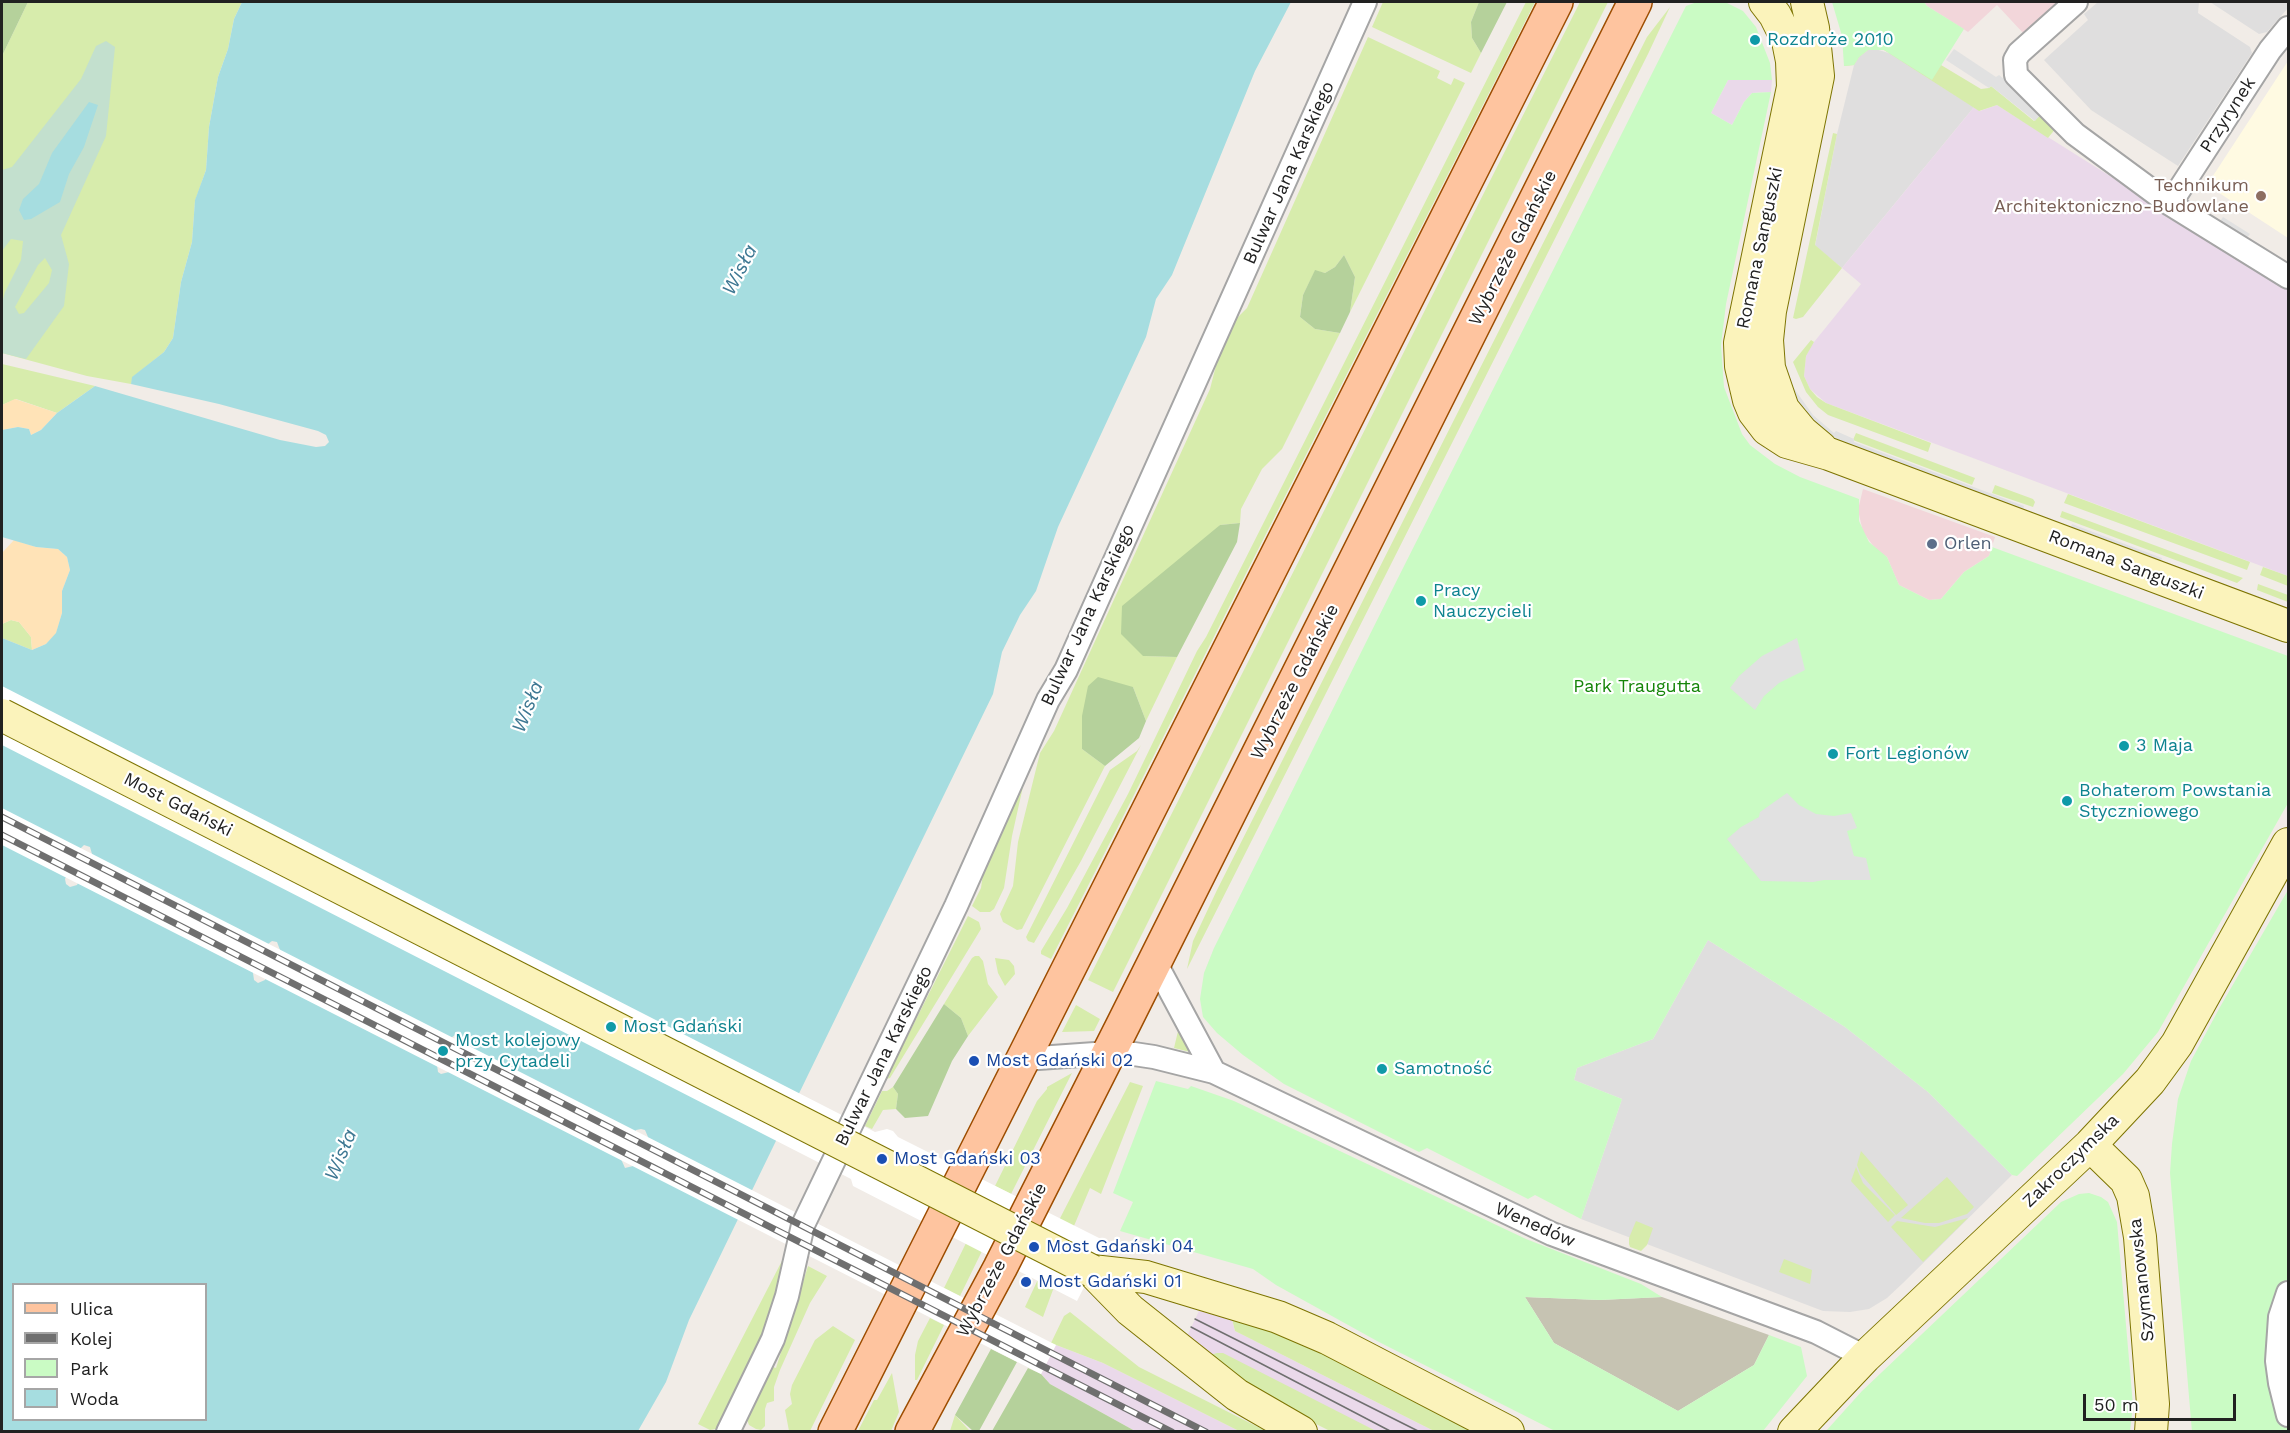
<!DOCTYPE html>
<html>
<head>
<meta charset="utf-8">
<style>
	body { margin:0 }
	#map { position:relative; width:2290px; height:1433px; overflow:hidden; background:#f1ece7; font-family:"Work Sans",sans-serif }
	canvas { display:block }
	.frame { position:absolute; inset:0; border:3px solid #212121; pointer-events:none }
	.legend { position:absolute; left:12px; top:1283px; width:195px; height:138px; box-sizing:border-box; background:#fff; border:2px solid #a6a6a6; margin:0; padding:8px 10px; list-style:none; font-size:18px; color:#212121 }
	.legend li { display:flex; align-items:center; gap:12px; height:30px }
	.legend b { width:30px; border:2px solid #a6a6a6 }
	.scale { position:absolute; left:2083px; top:1394px; width:153px; height:27px; box-sizing:border-box; border:3px solid #212121; border-top:0; padding-left:8px; font-size:18px; line-height:21px; white-space:nowrap; color:#212121; -webkit-text-stroke:4px #fff; paint-order:stroke }
</style>
</head>
<body>
<div id="map">
<canvas width="2290" height="1433"></canvas>
<div class="frame"></div>
<ul class="legend">
<li><b style="height:8px;background:#fec49f"></b>Ulica</li>
<li><b style="height:8px;background:#6f6f6f"></b>Kolej</li>
<li><b style="height:16px;background:#cafbc4"></b>Park</li>
<li><b style="height:16px;background:#a6dde0"></b>Woda</li>
</ul>
<div class="scale">50 m</div>
</div>
<script>
const g = document.querySelector('canvas').getContext('2d');
g.lineJoin = 'round';
function fill(path, color) {
  g.fillStyle = color;
  g.fill(path, 'evenodd');
}
function poly(rows) {
  const path = new Path2D();
  for (const r of rows) {
    path.moveTo(r[0], r[1]);
    for (let i = 2; i < r.length; i += 2) path.lineTo(r[i], r[i + 1]);
  }
  return path;
}
function trace(path, color, width, dash) {
  g.strokeStyle = color;
  g.lineWidth = width;
  g.lineCap = dash ? 'butt' : 'round';
  g.setLineDash(dash || []);
  g.stroke(path);
}
function write(font, color, halo, rows, align = 'center') {
  g.font = font + ' "Work Sans",sans-serif';
  g.lineWidth = 4.5;
  g.setLineDash([]);
  g.textBaseline = 'middle';
  g.strokeStyle = halo;
  g.fillStyle = color;
  for (const [text, x, y, turn = 0] of rows) {
    g.save();
    g.translate(x, y);
    g.rotate((+turn || 0) * Math.PI / 180);
    g.textAlign = isNaN(turn) ? turn : align;
    if (halo) g.strokeText(text, 0, 0);
    g.fillText(text, 0, 0);
    g.restore();
  }
}
fill(poly([
	[2098,2,2199,2,2198,13,2250,47,2252,53,2178,166,2091,110,2044,60,2088,20,2084,14],
	[2210,2,2288,2,2288,8,2267,32,2259,34],
	[1875,49,1892,54,1974,107,1842,268,1815,246,1837,134,1854,65,1859,57,1868,50],
	[1708,940,1845,1027,1928,1092,2012,1175,1903,1283,1887,1298,1869,1309,1850,1312,1823,1311,1581,1219,1622,1099,1574,1080,1577,1068,1653,1039]
]), '#dfdede');
fill(poly([
	[1924,2,2059,2,2024,34,1997,5,1968,32,1927,6],
	[1863,489,1995,537,1989,556,1964,572,1941,599,1929,600,1899,585,1887,557,1877,551,1863,532,1858,510]
]), '#f2d6da');
fill(poly([
	[1728,80,1772,80,1771,92,1752,93,1744,102,1732,125,1711,113],
	[1997,105,2288,288,2288,576,1826,403,1810,389,1804,376,1806,356,1810,347,1861,284,1842,268,1974,107,1980,111],
	[1199,1311,1232,1319,1235,1331,1434,1431,1376,1431,1210,1355,1187,1336],
	[1056,1345,1103,1363,1239,1431,1135,1431,1050,1384,1041,1374]
]), '#ead9ea');
fill(poly([
	[2288,61,2288,238,2207,185]
]), '#fffae2');
fill(poly([
	[1525,1297,1600,1300,1662,1297,1769,1335,1754,1365,1678,1411,1554,1343]
]), '#c6c3b2');
fill(poly([
	[28,2,242,2,234,19,228,49,218,77,209,127,206,170,195,201,192,242,181,282,173,338,164,352,133,377,131,384,87,376,2,353,2,56],
	[1383,2,1479,2,1471,22,1472,38,1481,53,1471,73,1372,27],
	[1526,2,1535,2,1051,959,1041,954,1041,951,1067,908,1128,794,1197,651,1206,637],
	[1580,2,1608,2,1113,992,1088,980],
	[1670,7,1648,54,1187,969,1193,941,1217,890,1647,37],
	[1849,31,1941,65,1981,89,1989,88,1991,86,2034,121,2042,113,2056,128,2048,138,1997,105,1979,111,1884,50,1868,50,1859,57,1854,65,1844,66],
	[1368,37,1440,71,1437,78,1451,85,1454,78,1465,83,1350,312,1355,277,1344,255,1335,267,1325,273,1315,271,1303,295,1300,317,1315,329,1340,333,1282,449,1262,469,1241,509,1240,523,1220,525,1143,656,1177,657,1146,721,1133,687,1082,749,1105,766,1022,929,1017,930,1003,922,1000,914,1013,886,1018,842,1040,753,1054,731,1210,389,1220,350,1234,321,1247,308],
	[1833,133,1837,134,1815,245,1842,268,1803,317,1796,319,1793,318],
	[1811,340,1814,342,1806,356,1804,376,1810,389,1817,397,1826,403,1931,443,1928,452,1828,415,1818,407,1806,392,1793,362],
	[2,364,95,386,57,413,16,399,2,405],
	[1856,433,1975,478,1972,485,1853,440],
	[1995,485,2033,499,2035,502,2033,507,1992,493],
	[2068,494,2250,562,2247,570,2064,503],
	[2062,511,2243,578,2237,583,2060,517],
	[2263,567,2288,576,2288,586,2260,575],
	[2258,584,2288,595,2288,602,2257,590],
	[11,620,19,622,31,637,32,650,2,638,2,624],
	[1141,745,1081,861,1034,943,1028,941,1026,937,1110,770,1137,751],
	[1030,755,1012,836,1004,888,994,909,990,912,980,912,972,906,981,888,983,873,1021,791],
	[968,916,979,922,981,929,890,1078,886,1079],
	[975,956,979,956,983,961,988,984,998,997,968,1036,961,1018,944,1004,972,958],
	[995,958,1009,960,1014,966,1015,974,1005,986,998,973],
	[1076,1005,1100,1019,1094,1031,1062,1032],
	[1179,1027,1198,1054,1174,1048],
	[1072,1073,1011,1194,995,1186,1037,1101,1047,1089,1047,1087],
	[1130,1082,1143,1086,1101,1194,1090,1188,1071,1233,1056,1226],
	[893,1087,898,1094,896,1109,883,1110,872,1129,865,1126,882,1091,887,1091],
	[1861,1151,1908,1205,1896,1215,1860,1173,1857,1165],
	[1856,1167,1863,1183,1895,1215,1888,1222,1851,1181],
	[1947,1177,1974,1207,1967,1214,1939,1223,1925,1223,1901,1218],
	[1968,1218,1923,1262,1891,1227,1897,1221,1935,1227],
	[1636,1221,1653,1228,1647,1245,1641,1251,1630,1247,1629,1244,1629,1238],
	[966,1243,982,1251,960,1296,944,1288],
	[786,1253,777,1295,756,1350,716,1429,710,1430,698,1424],
	[1784,1259,1812,1270,1810,1284,1779,1272],
	[808,1266,827,1276,810,1303,780,1370,774,1387,774,1401,767,1403,765,1409,765,1426,761,1430,756,1429,749,1425,746,1417,773,1367,776,1368],
	[1041,1273,1054,1287,1043,1317,1025,1307],
	[1070,1312,1139,1367,1266,1431,1239,1431,1103,1363,1051,1343,1064,1316],
	[930,1318,944,1325,917,1380,915,1380,915,1355,918,1341],
	[1232,1319,1302,1340,1482,1431,1434,1431,1235,1331],
	[833,1326,855,1340,810,1431,789,1431,785,1410,792,1404,790,1394,792,1385,815,1340],
	[1217,1353,1223,1353,1376,1431,1330,1431,1286,1409,1245,1384,1210,1355],
	[892,1373,899,1412,891,1431,858,1431,874,1400,877,1400],
	[955,1415,969,1430,973,1431,950,1431]
]), '#d7ecac');
fill(poly([
	[2,2,28,2,2,56],
	[1479,2,1507,2,1481,53,1472,38,1471,22],
	[1344,255,1355,277,1350,312,1340,333,1315,329,1300,317,1303,295,1315,270,1325,273,1335,267],
	[1240,523,1237,542,1177,657,1143,656,1121,634,1122,606,1220,525],
	[1098,677,1133,687,1146,721,1139,738,1105,766,1082,749,1082,716,1088,686],
	[944,1004,961,1018,968,1036,952,1061,928,1116,905,1118,896,1109,898,1094,893,1087],
	[991,1349,1017,1362,979,1431,973,1431,955,1415],
	[1028,1368,1041,1374,1050,1384,1135,1431,992,1431]
]), '#b5d19b');
fill(poly([
	[106,41,115,47,106,136,61,235,69,264,64,306,26,359,2,353,2,303,5,292,21,260,23,241,11,239,2,251,2,170,12,167,81,79,96,46],
	[45,258,52,270,49,283,24,313,19,314,15,307,38,265]
]), '#c3e0ce');
fill(poly([
	[15,399,57,413,41,430,31,435,29,429,18,427,2,430,2,405],
	[14,540,36,547,58,549,67,557,70,570,62,591,62,613,56,634,46,644,32,650,31,637,19,622,11,620,2,624,2,553]
]), '#ffe3b7');
fill(poly([
	[1697,2,1725,2,1743,11,1756,27,1770,63,1772,80,1728,80,1711,113,1732,125,1744,102,1752,93,1771,92,1726,304,1721,345,1724,387,1742,434,1750,445,1775,464,1800,477,1859,499,1859,521,1869,542,1887,557,1899,585,1929,600,1941,599,1964,572,1989,556,1992,547,2288,656,2288,803,2158,1032,2123,1074,2017,1176,2012,1175,1928,1092,1845,1027,1708,940,1653,1039,1577,1068,1574,1080,1622,1099,1581,1219,1535,1195,1528,1199,1427,1148,1419,1152,1284,1084,1243,1055,1217,1033,1203,1017,1200,999,1204,973,1214,948,1398,578,1686,6],
	[1832,2,1924,2,1927,6,1964,29,1932,80,1884,50,1868,50,1859,57,1854,65,1844,66,1842,36],
	[2288,890,2288,1431,2192,1432,2170,1173,2172,1144,2178,1099,2191,1061,2220,1007],
	[1156,1081,1188,1089,1191,1086,1234,1101,1526,1239,1641,1284,1662,1297,1600,1300,1525,1297,1554,1343,1678,1411,1754,1365,1769,1335,1801,1347,1807,1376,1763,1431,1555,1431,1377,1341,1276,1285,1253,1269,1120,1231,1133,1202,1113,1193],
	[2089,1193,2101,1197,2108,1202,2117,1222,2133,1405,2130,1431,1826,1431,1862,1391,2061,1202,2079,1194]
]), '#cafbc4');
fill(poly([
	[2288,36,2288,47,2235,126,2230,122],
	[1954,49,1996,77,1999,75,2043,112,2035,121,1991,86,1989,88,1946,60],
	[2223,217,2250,234,2246,239,2219,223],
	[1793,387,1813,415,1834,433,1836,431,1854,439,1854,442,2024,506,2022,513,1840,444,1816,428,1786,390],
	[2072,524,2162,558,2160,564,2070,531],
	[1797,638,1805,670,1779,683,1764,696,1755,710,1730,688,1739,676,1762,656],
	[1787,793,1799,805,1816,814,1834,816,1851,813,1857,828,1847,831,1854,856,1866,858,1871,880,1824,880,1813,882,1761,881,1727,839,1741,827,1759,817,1760,812]
]), '#e1e1e1');
fill(poly([
	[242,2,1291,2,1255,71,1172,275,1156,299,1146,337,1058,527,1036,591,1020,615,1002,652,993,694,689,1320,666,1382,638,1431,2,1431,2,638,32,650,46,644,56,633,62,613,62,591,70,570,67,557,58,549,36,547,2,537,2,430,18,427,29,429,31,435,41,430,57,413,95,386,280,440,316,447,325,446,329,442,326,435,318,431,219,404,131,384,132,377,164,352,173,338,181,282,192,242,195,200,206,170,209,127,218,77,228,49,234,19],
	[84,845,90,847,92,854,77,885,70,887,66,884,65,879,80,849],
	[272,941,277,942,280,950,265,980,258,983,254,980,253,973,268,944],
	[455,1035,462,1037,464,1044,449,1072,441,1074,438,1072,437,1065,451,1038],
	[641,1129,645,1130,648,1137,633,1166,625,1168,621,1159,636,1130],
	[14,1284,206,1284,206,1420,14,1420],
	[89,102,98,105,84,147,69,174,60,202,31,219,24,220,19,210,23,199,39,184,52,153]
]), '#a6dde0');
fill(poly([
	[2,686,875,1132,887,1129,893,1131,898,1137,1107,1242,1077,1301,853,1186,851,1179,2,745],
	[2,808,1056,1345,1041,1374,2,845]
]), '#fff');
const street = poly([
	[2076,2,2019,53,2015,60,2016,75,2075,134,2170,204,2288,277],
	[2170,204,2270,50,2288,28],
	[1155,962,1214,1072],
	[1024,1059,1109,1053,1134,1054,1154,1057,1214,1072,1552,1234,1816,1332,1865,1357],
	[2288,1293,2280,1317,2277,1361,2280,1383,2288,1415],
	[728,1432,773,1339,787,1296,803,1225,956,906,1048,700,1066,670,1365,2]
]);
const secondary = poly([
	[1765,2,1775,15,1788,41,1792,61,1793,87,1740,343,1741,366,1749,400,1754,412,1767,429,1787,442,1829,454,2288,626],
	[1807,2,1813,28,1818,76,1770,311,1767,340,1769,368,1783,409,1802,432,1821,448],
	[2090,1145,2126,1180,2133,1196,2140,1237,2153,1404,2151,1432],
	[1092,1271,1146,1277,1278,1317,1327,1338,1508,1432],
	[1092,1271,1130,1310,1213,1376,1237,1395,1301,1432],
	[1794,1432,1865,1357,2090,1145,2150,1081,2177,1044,2288,844]
]);
const primary = poly([
	[835,1432,1556,2],
	[912,1432,1000,1268,1122,1027,1635,2]
]);
trace(street, '#a5a5a5', 26);
trace(secondary, '#7d7402', 34);
trace(primary, '#9d4d00', 36);
trace(street, '#fff', 22);
trace(secondary, '#fbf3bb', 32);
trace(primary, '#fec49f', 33);
trace(poly([
	[2,710,1094,1267],
	[2,720,1090,1275],
	[1195,1319,1420,1432],
	[1191,1327,1392,1432]
]), '#6f6f6f', 1.5);
const rail = poly([
	[2,817,1206,1432],
	[2,835,1172,1432]
]);
trace(rail, '#6f6f6f', 7);
trace(rail, '#fff', 4.5, [14]);
const secondaryBridge = poly([
	[2,715,1092,1271]
]);
trace(secondaryBridge, '#7d7402', 34, []);
trace(secondaryBridge, '#fbf3bb', 32);
for (const [x, y, r, color] of [
	[1755,40,6,"#0f9aa8"],
	[2261,196,6,"#8d6e63"],
	[1932,544,6,"#5c6f8a"],
	[1421,601,6,"#0f9aa8"],
	[2124,746,6,"#0f9aa8"],
	[1833,754,6,"#0f9aa8"],
	[2067,801,6,"#0f9aa8"],
	[611,1027,6,"#0f9aa8"],
	[443,1051,6,"#0f9aa8"],
	[974,1061,6,"#1a4fb4"],
	[1382,1069,6,"#0f9aa8"],
	[882,1159,6,"#1a4fb4"],
	[1034,1247,6,"#1a4fb4"],
	[1026,1282,6,"#1a4fb4"]
]) {
  const dot = new Path2D();
  dot.arc(x, y, r, 0, 2 * Math.PI);
  g.fillStyle = color;
  g.fill(dot);
  trace(dot, '#fff', 2);
}
write('18px', '#0d838f', '#fff', [
	["Rozdroże 2010",1767,40],
	["Pracy",1433,591],
	["Nauczycieli",1433,612],
	["3 Maja",2136,746],
	["Fort Legionów",1845,754],
	["Bohaterom Powstania",2079,791],
	["Styczniowego",2079,812],
	["Most Gdański",623,1027],
	["Most kolejowy",455,1041],
	["przy Cytadeli",455,1062],
	["Samotność",1394,1069]
], 'left');
write('18px', '#212121', '#fff', [
	["Przyrynek",2228,115,-57],
	["Bulwar Jana Karskiego",1289,173,-66],
	["Wybrzeże Gdańskie",1513,248,-63],
	["Romana Sanguszki",1760,248,-78],
	["Romana Sanguszki",2126,565,21],
	["Bulwar Jana Karskiego",1088,615,-65],
	["Wybrzeże Gdańskie",1295,682,-63],
	["Most Gdański",178,805,27],
	["Bulwar Jana Karskiego",884,1056,-64],
	["Zakroczymska",2071,1161,-44],
	["Wenedów",1535,1225,24],
	["Wybrzeże Gdańskie",1002,1260,-62],
	["Szymanowska",2142,1280,-96]
]);
write('18px', '#785e54', '#fff', [
	["Technikum",2249,186],
	["Architektoniczno-Budowlane",2249,207]
], 'right');
write('18px', '#4e5e75', '#fff', [
	["Orlen",1944,544]
], 'left');
write('18px', '#158509', '#fff', [
	["Park Traugutta",1637,687]
]);
write('18px', '#164399', '#fff', [
	["Most Gdański 02",986,1061],
	["Most Gdański 03",894,1159],
	["Most Gdański 04",1046,1247],
	["Most Gdański 01",1038,1282]
], 'left');
write('italic 20px', '#3e7893', '#fff', [
	["Wisła",740,270,-63],
	["Wisła",528,707,-68],
	["Wisła",341,1155,-67]
]);
</script>
</body>
</html>
